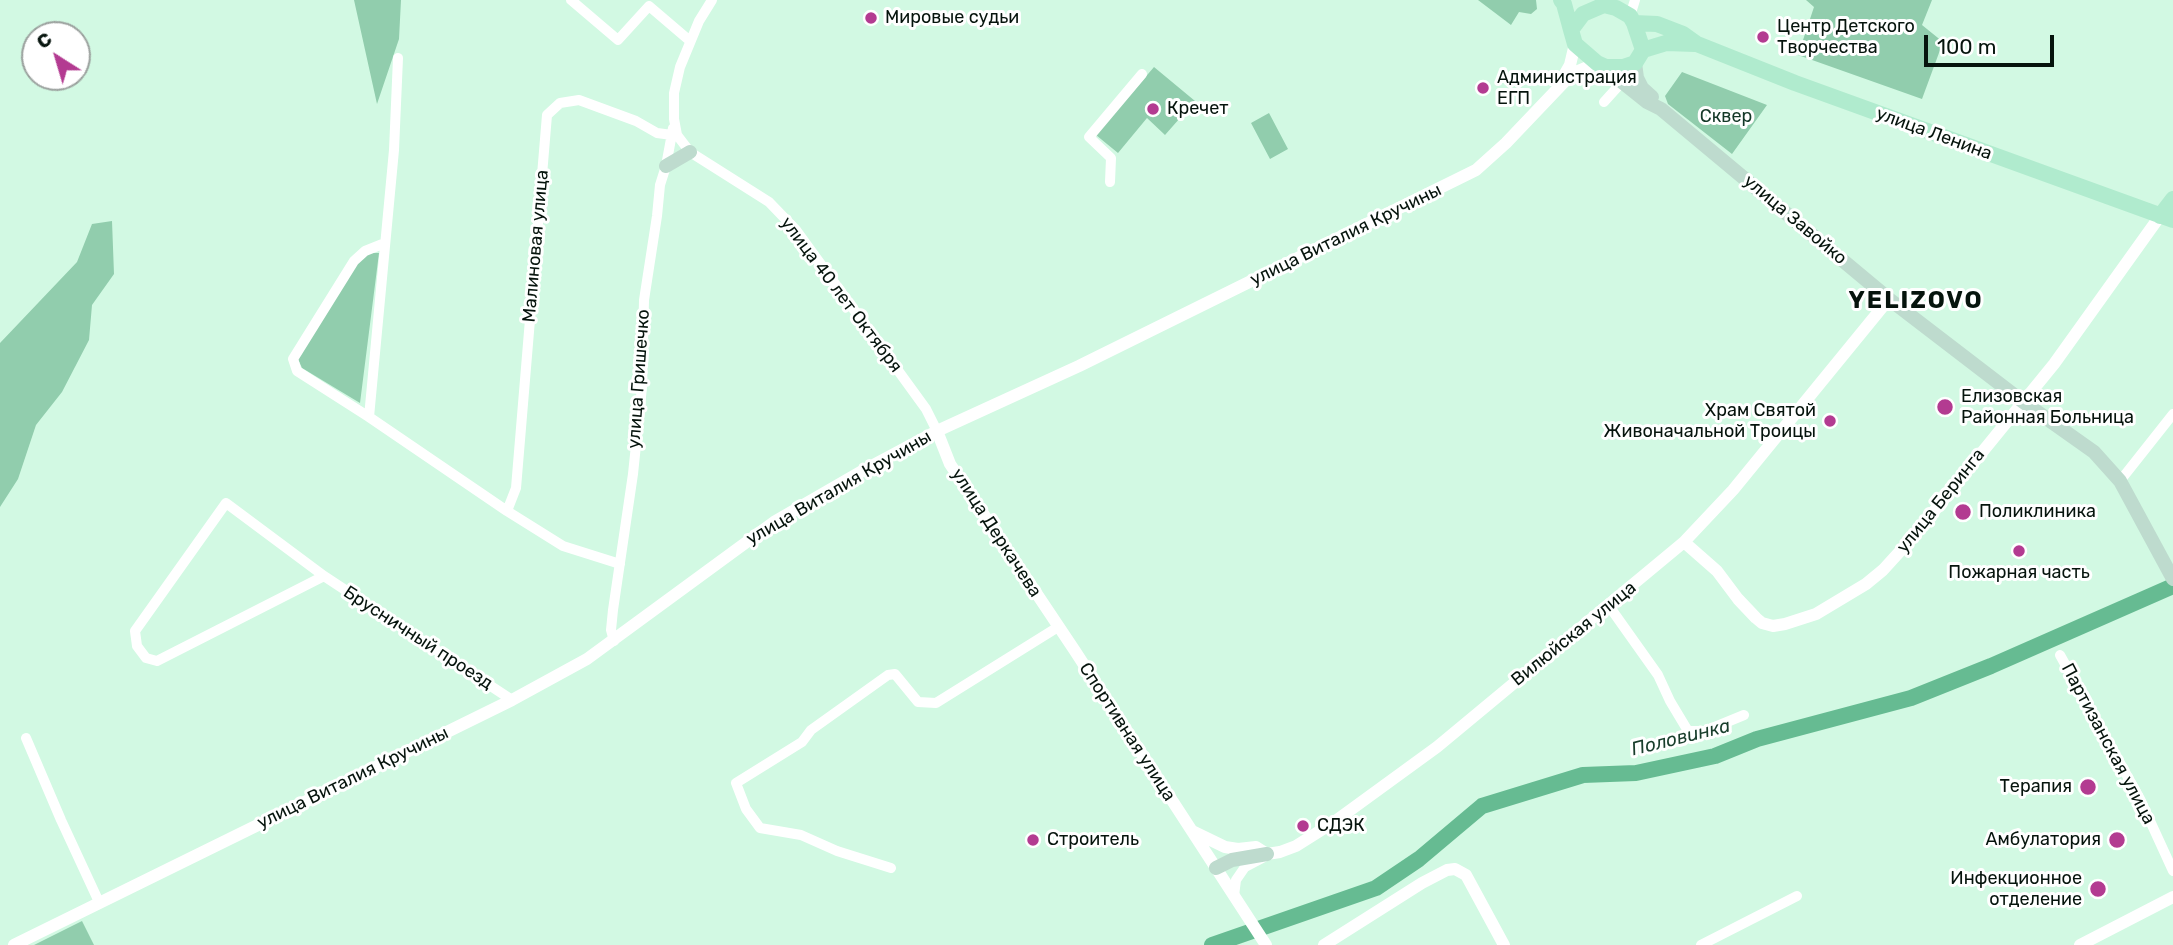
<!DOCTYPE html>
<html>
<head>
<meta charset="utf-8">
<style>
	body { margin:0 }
	#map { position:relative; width:2173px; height:945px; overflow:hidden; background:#d2f9e3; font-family:Rubik,sans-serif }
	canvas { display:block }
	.north { position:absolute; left:21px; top:21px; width:70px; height:70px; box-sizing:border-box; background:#fff; border:2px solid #9ba19e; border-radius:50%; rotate:323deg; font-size:19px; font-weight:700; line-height:28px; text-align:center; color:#06140d }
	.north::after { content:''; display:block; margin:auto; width:24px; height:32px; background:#b33b91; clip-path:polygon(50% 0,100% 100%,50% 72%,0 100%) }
	.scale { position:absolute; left:1924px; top:35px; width:130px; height:32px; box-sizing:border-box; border:4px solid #06140d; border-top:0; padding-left:9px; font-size:21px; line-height:24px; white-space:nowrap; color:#06140d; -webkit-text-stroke:5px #fff; paint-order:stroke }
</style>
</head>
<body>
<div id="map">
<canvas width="2173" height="945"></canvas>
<div class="north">С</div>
<div class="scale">100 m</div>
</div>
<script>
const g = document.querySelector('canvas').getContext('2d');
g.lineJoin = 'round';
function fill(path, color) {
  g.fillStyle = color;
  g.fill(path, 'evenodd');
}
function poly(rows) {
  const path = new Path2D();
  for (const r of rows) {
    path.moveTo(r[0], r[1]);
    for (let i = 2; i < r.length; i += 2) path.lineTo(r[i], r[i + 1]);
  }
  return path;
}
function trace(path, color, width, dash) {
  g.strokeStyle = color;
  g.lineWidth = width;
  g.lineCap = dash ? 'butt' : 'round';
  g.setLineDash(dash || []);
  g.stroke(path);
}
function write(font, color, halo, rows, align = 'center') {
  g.font = font + ' Rubik,sans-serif';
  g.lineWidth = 6;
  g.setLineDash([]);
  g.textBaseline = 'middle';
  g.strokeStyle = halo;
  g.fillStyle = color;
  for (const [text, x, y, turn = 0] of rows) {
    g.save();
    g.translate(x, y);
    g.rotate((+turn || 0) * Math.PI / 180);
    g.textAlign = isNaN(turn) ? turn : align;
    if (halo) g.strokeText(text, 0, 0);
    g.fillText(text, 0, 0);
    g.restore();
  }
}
fill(poly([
	[354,0,401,0,399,39,377,104],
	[1478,0,1536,0,1537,9,1531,14,1519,12,1511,25],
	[1806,0,1932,0,1922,25,1943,42,1922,99,1798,55,1814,7],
	[1154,67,1195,101,1165,135,1147,118,1118,153,1096,135],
	[1682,72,1767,105,1732,154,1668,104,1665,96],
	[1269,113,1288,149,1270,159,1251,123],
	[112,221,114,274,92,305,89,340,62,392,36,425,18,479,0,507,0,343,77,262,92,224],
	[368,253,379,253,360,403,302,368,298,359,355,265],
	[82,921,94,945,34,945]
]), '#91cdad');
trace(poly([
	[1212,945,1376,888,1419,859,1482,806,1583,775,1636,773,1715,756,1757,739,1911,698,1991,666,2173,586]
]), '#66bb92', 16);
trace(poly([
	[571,0,618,40,649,6,690,41],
	[712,0,699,21,680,67,674,93,674,119,677,135,690,152,769,202,796,230,926,409,937,431],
	[1630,16,1635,0],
	[398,58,394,150,369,417,507,511,563,546,620,564],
	[1604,102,1622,82],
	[1110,182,1111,158,1089,137,1142,74],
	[369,417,297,371,293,359,354,261,365,251,385,243],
	[2120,481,2173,414],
	[507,511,516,488,547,115,560,103,579,100,636,121,657,133,672,135],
	[324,576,157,661,146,658,137,646,135,631,226,503,324,576,512,700],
	[1609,606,1658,675,1670,701,1688,731,1705,731,1744,715],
	[614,641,611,630,613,610,633,474,642,387,644,300,657,216,660,185,666,166,673,128],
	[2060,655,2140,799,2173,871],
	[26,738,61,820,99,902],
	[891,868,837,851,801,835,760,828,746,809,736,783,802,742,811,730,888,675,895,674,918,702,936,703,1058,627],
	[1234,896,1236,880,1245,867,1264,857],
	[1701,945,1797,896]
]), '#fff', 10);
trace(poly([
	[1562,79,1570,65,1575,44],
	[937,431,950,464,1075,651,1266,945],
	[1684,542,1717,571,1738,599,1756,618,1762,623,1773,626,1785,624,1816,614,1866,584,1883,570,1913,537,2054,364,2160,216],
	[1192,831,1225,847,1238,849,1256,847,1267,854,1280,852,1296,846,1334,822,1437,747,1684,542,1733,490,1889,299],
	[14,945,512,700,587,659,774,522,864,470,937,431,1079,366,1476,170,1506,143,1566,80,1578,71,1597,63],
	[1324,945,1422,883,1447,870,1455,869,1466,875,1504,945],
	[2080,945,2173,897]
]), '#fff', 12);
trace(poly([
	[1635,63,1637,78,1642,88,1652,97],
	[1606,67,1617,78,1647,102,1661,109,1889,299,2022,401,2094,452,2120,481,2173,579],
	[666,166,690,152],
	[1216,868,1232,860,1267,854]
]), '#bedbce', 14);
trace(poly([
	[1561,0,1564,4,1571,30,1575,44,1597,63,1606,67,1623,67,1635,63,1643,50,1634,23,1630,16,1616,8,1604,5,1583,14,1571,30],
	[1634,23,1657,24,1683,34,1697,44,1795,83,2173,220],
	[1643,50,1666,43,1695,44],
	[2160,216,2173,199]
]), '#b0ebce', 16);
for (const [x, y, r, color] of [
	[871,18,7,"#b33b91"],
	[1763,37,7,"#b33b91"],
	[1483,88,7,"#b33b91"],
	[1153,109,7,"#b33b91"],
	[1945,407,9,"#b33b91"],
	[1830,421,7,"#b33b91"],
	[1963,512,9,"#b33b91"],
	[2019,551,7,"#b33b91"],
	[2088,787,9,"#b33b91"],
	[1303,826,7,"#b33b91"],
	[1033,840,7,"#b33b91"],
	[2117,840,9,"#b33b91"],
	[2098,889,9,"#b33b91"]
]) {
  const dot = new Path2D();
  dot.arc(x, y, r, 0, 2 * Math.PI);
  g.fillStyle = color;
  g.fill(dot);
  trace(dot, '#fff', 2.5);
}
write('18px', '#06140d', '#fff', [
	["Мировые судьи",885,18],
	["Центр Детского",1777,27],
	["Творчества",1777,48],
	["Администрация",1497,78],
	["ЕГП",1497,99],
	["Кречет",1167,109],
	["Елизовская",1961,397],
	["Районная Больница",1961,418],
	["Храм Святой",1816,411,"right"],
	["Живоначальной Троицы",1816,432,"right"],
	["Поликлиника",1979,512],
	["Пожарная часть",2019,573,"center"],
	["Терапия",2072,787,"right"],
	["СДЭК",1317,826],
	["Строитель",1047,840],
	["Амбулатория",2101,840,"right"],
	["Инфекционное",2082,879,"right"],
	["отделение",2082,900,"right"]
], 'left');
write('18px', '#133827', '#fff', [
	["Сквер",1726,117]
]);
write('18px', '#06140d', '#fff', [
	["улица Ленина",1934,134,20],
	["улица Завойко",1795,220,40],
	["улица Виталия Кручины",1346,235,-26],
	["Малиновая улица",536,246,-85],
	["улица 40 лет Октября",841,295,53],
	["улица Гришечко",639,379,-86],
	["улица Виталия Кручины",839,488,-30],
	["улица Беринга",1941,501,-51],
	["улица Деркачева",996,533,57],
	["Вилюйская улица",1574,634,-39],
	["Брусничный проезд",418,638,33],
	["Спортивная улица",1127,732,57],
	["Партизанская улица",2108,744,62],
	["улица Виталия Кручины",353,778,-26]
]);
write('italic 19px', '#193e2c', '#fff', [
	["Половинка",1681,738,-14]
]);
g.letterSpacing = '2px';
write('bold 24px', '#06140d', '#fff', [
	["YELIZOVO",1916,301]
]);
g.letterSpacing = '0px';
</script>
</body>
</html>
